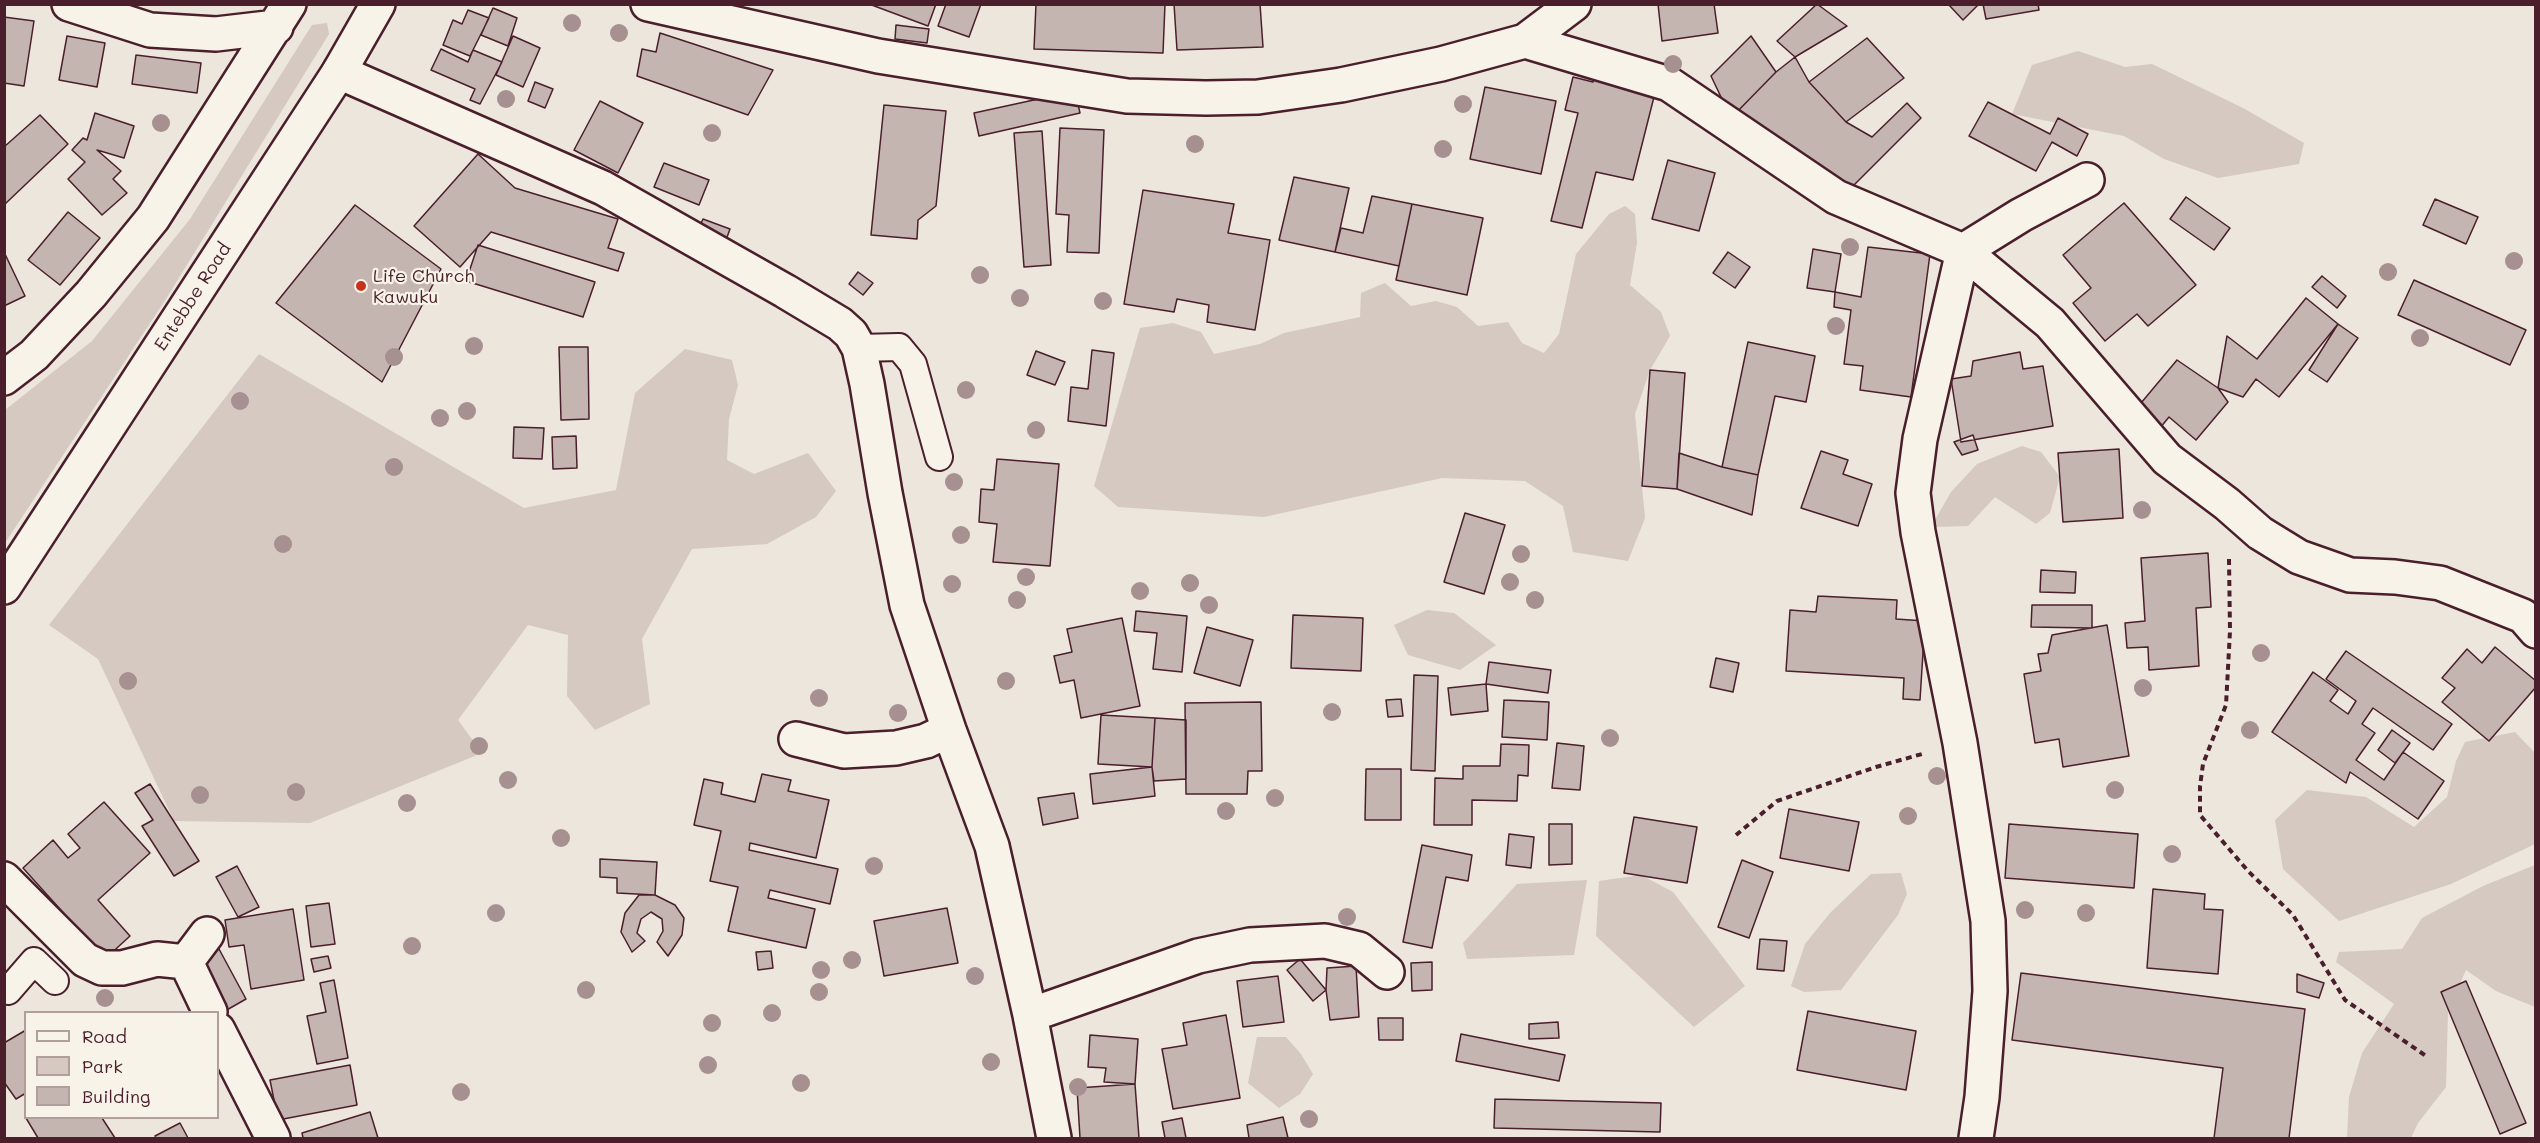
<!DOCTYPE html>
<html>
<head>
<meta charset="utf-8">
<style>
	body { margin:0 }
	#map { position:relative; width:2540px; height:1143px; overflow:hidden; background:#ece6dd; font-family:Mali,sans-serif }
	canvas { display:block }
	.frame { position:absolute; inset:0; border:6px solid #4a1f2b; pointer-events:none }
	.legend { position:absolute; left:24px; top:1011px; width:195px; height:108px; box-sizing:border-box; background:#f7f3e8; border:2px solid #b29e9c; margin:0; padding:8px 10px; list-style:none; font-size:18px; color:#4a1f2b }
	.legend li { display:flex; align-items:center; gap:12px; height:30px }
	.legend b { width:30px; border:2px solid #b29e9c }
</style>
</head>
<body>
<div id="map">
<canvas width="2540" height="1143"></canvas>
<div class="frame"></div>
<ul class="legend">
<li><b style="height:8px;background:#f7f3e8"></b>Road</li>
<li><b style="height:16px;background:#d5c9c2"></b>Park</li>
<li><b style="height:16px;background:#c4b5b0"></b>Building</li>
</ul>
</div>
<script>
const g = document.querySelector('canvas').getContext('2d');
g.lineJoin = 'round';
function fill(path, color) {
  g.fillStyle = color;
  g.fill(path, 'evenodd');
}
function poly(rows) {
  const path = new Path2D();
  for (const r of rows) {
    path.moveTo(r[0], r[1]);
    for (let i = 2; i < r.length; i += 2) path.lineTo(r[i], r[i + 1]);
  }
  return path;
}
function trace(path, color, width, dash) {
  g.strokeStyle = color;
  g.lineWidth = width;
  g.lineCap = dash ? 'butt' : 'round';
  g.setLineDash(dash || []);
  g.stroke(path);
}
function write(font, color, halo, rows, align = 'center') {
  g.font = font + ' Mali,sans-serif';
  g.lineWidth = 4.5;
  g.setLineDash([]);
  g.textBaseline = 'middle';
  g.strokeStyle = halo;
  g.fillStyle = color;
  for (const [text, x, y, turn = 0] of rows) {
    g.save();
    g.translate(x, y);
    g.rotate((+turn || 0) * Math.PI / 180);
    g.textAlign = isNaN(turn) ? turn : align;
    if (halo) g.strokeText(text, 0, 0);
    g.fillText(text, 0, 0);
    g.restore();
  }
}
fill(poly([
	[327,23,329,34,166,299,5,543,5,410,92,341,190,219,312,25],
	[2078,51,2125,67,2152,64,2243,108,2304,143,2299,164,2218,178,2164,159,2124,136,2012,114,2032,65],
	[1625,206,1635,214,1637,243,1630,285,1661,312,1670,336,1650,370,1635,414,1645,518,1628,561,1573,552,1563,506,1525,481,1442,478,1264,517,1118,507,1094,486,1140,328,1173,323,1201,332,1214,354,1260,344,1284,333,1360,317,1361,293,1385,283,1411,306,1436,301,1457,307,1478,326,1508,322,1522,343,1544,353,1559,334,1576,254,1609,214],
	[685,349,732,360,738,385,729,419,727,460,754,474,808,453,836,491,816,517,767,544,692,549,642,639,650,704,595,730,567,696,568,635,528,625,458,720,482,753,310,823,174,821,98,659,49,625,259,354,524,508,616,490,635,393],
	[2022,446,2041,452,2060,477,2050,513,2036,524,1995,497,1968,526,1931,527,1951,492,1977,464],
	[1427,610,1454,613,1496,645,1460,670,1408,655,1394,625],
	[2515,732,2535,753,2535,844,2451,884,2339,921,2283,869,2275,820,2307,790,2366,797,2414,827,2447,797,2456,761,2465,742],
	[2535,865,2535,1007,2496,991,2466,970,2448,1010,2446,1087,2418,1123,2411,1138,2347,1138,2349,1097,2362,1053,2394,1004,2336,962,2339,952,2402,949,2422,918,2483,886],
	[1901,873,1907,894,1898,915,1841,990,1804,992,1791,986,1805,944,1830,913,1871,874],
	[1641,875,1673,892,1745,986,1694,1027,1596,936,1599,881],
	[1587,880,1574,955,1467,959,1463,943,1517,884],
	[1257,1037,1286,1037,1301,1054,1313,1074,1300,1094,1279,1108,1248,1083]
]), '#d5c9c2');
const building = poly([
	[869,4,936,4,928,26,869,4],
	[946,4,981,4,969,37,938,26,946,4],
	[1036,4,1165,4,1163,53,1034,49,1036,4],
	[1174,4,1260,4,1263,47,1177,50,1174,4],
	[1658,4,1714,4,1718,33,1662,41,1658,4],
	[1817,4,1847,26,1795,57,1777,41,1817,4],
	[1948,4,1979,4,1963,20,1948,4],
	[1983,4,2038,4,2039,10,1986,19,1983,4],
	[493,8,517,18,508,46,481,35,493,8],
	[468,10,489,18,470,56,443,45,453,20,462,24,468,10],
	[4,17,34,21,24,86,4,83,4,17],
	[896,25,929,29,927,43,895,39,896,25],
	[660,33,773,70,748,115,637,76,642,49,656,52,660,33],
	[67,36,105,43,97,87,59,80,67,36],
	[513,36,540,48,523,87,496,75,513,36],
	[1751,36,1776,72,1731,118,1711,76,1751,36],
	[1867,38,1904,78,1846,122,1809,82,1867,38],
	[441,49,468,62,473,50,502,62,480,104,470,100,475,89,431,70,441,49],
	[136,55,201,63,197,93,132,84,136,55],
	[1795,57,1809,82,1846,122,1872,137,1907,103,1921,118,1850,189,1840,178,1829,189,1731,118,1776,72,1795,57],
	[1596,70,1657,85,1633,180,1596,172,1582,228,1551,221,1578,113,1565,110,1573,77,1593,82,1596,70],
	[535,82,553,89,545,108,528,101,535,82],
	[1485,87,1556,101,1541,174,1470,159,1485,87],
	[1075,91,1080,113,979,136,974,113,1075,91],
	[600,101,643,123,618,173,574,150,600,101],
	[1988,102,2050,134,2058,118,2088,134,2077,156,2052,142,2036,171,1969,136,1988,102],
	[884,105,946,111,936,206,918,220,917,239,871,235,884,105],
	[95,113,134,126,124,158,97,150,121,171,113,179,127,193,102,215,68,179,85,162,72,150,83,138,87,140,95,113],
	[40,115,68,144,4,205,4,147,40,115],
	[1060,128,1104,130,1099,253,1067,252,1069,215,1056,214,1060,128],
	[1042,131,1051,265,1024,267,1014,133,1042,131],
	[478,154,515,188,618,219,608,248,624,253,618,271,491,232,460,267,414,226,478,154],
	[1668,160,1715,173,1699,231,1652,219,1668,160],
	[664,163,709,180,699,205,654,187,664,163],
	[1294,177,1349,188,1335,252,1279,240,1294,177],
	[1143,190,1234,204,1228,233,1270,240,1255,330,1207,322,1209,305,1177,299,1174,312,1124,304,1143,190],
	[1372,196,1412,204,1399,266,1335,252,1341,228,1363,233,1372,196],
	[2186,197,2230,228,2214,250,2170,219,2186,197],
	[2435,199,2478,217,2466,244,2423,225,2435,199],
	[2124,203,2196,285,2148,326,2137,314,2105,341,2073,303,2091,288,2063,255,2124,203],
	[1412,204,1483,218,1467,295,1396,280,1412,204],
	[355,205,441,269,382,382,276,303,355,205],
	[68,212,100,238,60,285,28,260,68,212],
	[703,219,730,229,726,240,698,230,703,219],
	[478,245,595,282,583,317,466,281,478,245],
	[1868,247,1930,254,1911,397,1860,390,1863,366,1844,364,1851,310,1834,307,1835,292,1861,297,1868,247],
	[1813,249,1841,254,1835,292,1807,288,1813,249],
	[4,252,25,296,4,306,4,252],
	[1728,252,1750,267,1735,288,1713,273,1728,252],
	[858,272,873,283,863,295,849,284,858,272],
	[2322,276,2346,296,2337,308,2312,287,2322,276],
	[2414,280,2526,330,2510,365,2398,315,2414,280],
	[2306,298,2338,324,2279,397,2256,379,2243,397,2218,388,2227,336,2257,359,2306,298],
	[2338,324,2358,338,2327,382,2309,370,2338,324],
	[1748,342,1815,356,1806,402,1775,396,1758,475,1722,467,1748,342],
	[559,347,588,347,589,419,561,420,559,347],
	[1092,350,1114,353,1106,426,1068,421,1071,387,1088,389,1092,350],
	[1036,351,1065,362,1055,385,1027,375,1036,351],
	[2020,352,2023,369,2043,366,2053,426,1961,442,1951,379,1971,376,1973,361,2020,352],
	[2177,360,2218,388,2228,402,2196,440,2169,417,2160,428,2136,409,2177,360],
	[1650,370,1685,373,1677,489,1642,486,1650,370],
	[514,427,544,428,542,459,513,458,514,427],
	[1973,435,1978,450,1962,455,1954,442,1973,435],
	[576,436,577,468,553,469,552,437,576,436],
	[2119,449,2123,518,2063,522,2058,453,2119,449],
	[1821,451,1848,460,1843,474,1872,484,1858,526,1801,508,1821,451],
	[1679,453,1722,467,1758,475,1752,515,1677,489,1679,453],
	[997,459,1059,464,1050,566,993,562,997,524,979,522,981,489,994,490,997,459],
	[1465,513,1505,525,1484,594,1444,582,1465,513],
	[2208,553,2211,607,2196,608,2199,666,2149,670,2148,647,2127,648,2125,623,2145,621,2141,558,2208,553],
	[2041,570,2076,572,2075,593,2040,592,2041,570],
	[1818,596,1897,600,1896,619,1925,621,1920,700,1903,699,1904,678,1786,671,1790,610,1816,612,1818,596],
	[2032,605,2092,605,2092,628,2031,627,2032,605],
	[1136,611,1187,616,1182,672,1153,669,1157,633,1134,631,1136,611],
	[1293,615,1363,618,1361,671,1291,668,1293,615],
	[1122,618,1140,706,1081,718,1074,680,1060,683,1054,656,1072,652,1067,629,1122,618],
	[2107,625,2129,756,2063,767,2059,739,2035,743,2024,674,2041,671,2038,654,2048,653,2052,635,2107,625],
	[1207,627,1253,640,1240,686,1194,673,1207,627],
	[2495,647,2536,681,2536,687,2489,741,2442,702,2455,688,2442,678,2467,649,2482,663,2495,647],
	[2346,651,2452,724,2433,750,2373,708,2362,724,2375,733,2356,760,2384,780,2403,752,2444,781,2418,819,2350,772,2346,783,2272,732,2313,672,2338,690,2330,701,2348,714,2356,701,2326,679,2346,651],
	[1716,658,1739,663,1733,692,1710,687,1716,658],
	[1489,662,1551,670,1548,693,1486,684,1489,662],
	[1414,675,1438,676,1435,771,1411,770,1414,675],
	[1486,684,1488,711,1451,715,1448,688,1486,684],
	[1401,699,1403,716,1388,717,1386,700,1401,699],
	[1504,700,1549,702,1547,740,1502,737,1504,700],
	[1261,702,1262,771,1248,771,1247,794,1186,794,1185,703,1261,702],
	[1101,715,1155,718,1152,767,1098,764,1101,715],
	[1155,718,1186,720,1186,779,1154,781,1152,767,1155,718],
	[2392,730,2410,743,2395,763,2378,750,2392,730],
	[1557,743,1584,746,1580,790,1552,788,1557,743],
	[1501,744,1529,745,1528,776,1518,775,1517,801,1472,800,1472,825,1434,825,1435,778,1463,779,1463,766,1500,766,1501,744],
	[1152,767,1155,796,1093,804,1090,774,1152,767],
	[1366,769,1401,769,1401,820,1365,820,1366,769],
	[762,774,791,780,788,791,829,800,816,858,750,843,749,850,838,869,830,904,770,890,768,898,815,909,806,948,728,931,738,887,710,881,721,831,694,825,704,779,723,783,721,794,755,802,762,774],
	[150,784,199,861,174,876,142,826,153,820,135,793,150,784],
	[1074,793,1078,818,1043,825,1038,798,1074,793],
	[104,802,150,853,98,900,130,936,105,959,23,868,53,840,68,858,80,848,68,834,104,802],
	[1789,809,1859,822,1849,871,1780,858,1789,809],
	[1634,817,1697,827,1687,883,1624,873,1634,817],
	[1549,824,1572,824,1572,864,1549,865,1549,824],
	[2009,824,2138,834,2134,888,2005,878,2009,824],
	[1509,834,1534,837,1531,868,1506,865,1509,834],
	[1422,845,1472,855,1468,881,1446,877,1432,948,1403,942,1422,845],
	[600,859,657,862,655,895,617,893,617,878,600,877,600,859],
	[1742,860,1773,872,1749,938,1718,927,1742,860],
	[237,866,259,907,238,917,216,877,237,866],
	[2153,889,2205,894,2204,909,2223,910,2218,974,2147,968,2153,889],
	[639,895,655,895,675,905,684,918,682,935,668,956,657,942,663,931,662,919,651,912,641,919,637,933,645,941,632,952,621,932,625,913,639,895],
	[329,903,335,944,311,947,306,906,329,903],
	[947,908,958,963,884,976,874,921,947,908],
	[293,909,304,980,251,989,244,945,229,947,225,920,293,909],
	[1760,939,1787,941,1784,971,1757,969,1760,939],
	[219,949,246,999,225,1011,198,961,219,949],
	[771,951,773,968,758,970,756,952,771,951],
	[328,956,331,968,314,972,311,959,328,956],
	[1300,959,1326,990,1313,1001,1287,970,1300,959],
	[1432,962,1432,990,1412,991,1411,963,1432,962],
	[1356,966,1359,1017,1330,1020,1326,990,1327,968,1356,966],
	[2021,973,2305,1009,2289,1138,2214,1138,2223,1068,2012,1040,2021,973],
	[2297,974,2324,983,2319,998,2297,992,2297,974],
	[1278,976,1284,1022,1243,1027,1237,981,1278,976],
	[334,980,348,1058,317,1064,307,1016,326,1012,320,983,334,980],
	[2466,981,2526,1123,2500,1134,2441,992,2466,981],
	[1808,1011,1916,1031,1906,1090,1797,1070,1808,1011],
	[1226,1015,1240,1098,1173,1109,1162,1049,1187,1045,1183,1023,1226,1015],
	[1378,1018,1403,1018,1403,1040,1379,1040,1378,1018],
	[1558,1022,1559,1038,1529,1039,1529,1024,1558,1022],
	[26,1030,26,1093,16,1099,4,1082,4,1043,26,1030],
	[1461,1034,1565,1055,1559,1081,1456,1061,1461,1034],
	[1090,1035,1138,1039,1135,1084,1104,1082,1106,1068,1088,1067,1090,1035],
	[350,1065,357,1105,278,1120,270,1080,350,1065],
	[1135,1084,1139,1138,1080,1138,1077,1088,1135,1084],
	[1495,1099,1661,1103,1660,1132,1494,1128,1495,1099],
	[370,1112,378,1138,303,1138,302,1133,370,1112],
	[1283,1117,1288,1138,1249,1138,1247,1125,1283,1117],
	[26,1118,102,1118,115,1138,38,1138,26,1118],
	[1182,1118,1186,1138,1165,1138,1162,1122,1182,1118],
	[180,1123,188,1138,156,1138,155,1136,180,1123]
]);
fill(building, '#c4b5b0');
trace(building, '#4a1f2b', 1.5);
const service = poly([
	[859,348,899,347,913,364,939,457],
	[4,988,8,991,34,961,55,981]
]);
const minor = poly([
	[69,4,150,30,216,34,276,27],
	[648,4,878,56,1127,96,1206,98,1258,97,1341,85,1441,64,1525,41,1574,4],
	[1525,41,1669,84,1836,197,1963,251,2050,323,2167,459,2227,504,2260,533,2299,557,2350,575,2395,577,2440,583,2523,616,2536,631],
	[339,72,603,188,785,291,840,324,851,334,859,348,867,384,885,493,907,605,949,730,992,846,1030,1015,1054,1138],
	[4,378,34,355,91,294,153,218,289,4],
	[796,739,844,751,896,748,926,741,949,730],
	[4,879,85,960,102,968,122,968,157,959,186,962,207,934],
	[186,962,210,1012],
	[1030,1015,1198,956,1250,945,1325,941,1359,949,1387,972],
	[218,1030,273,1138],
	[1976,1138,1982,1097,1990,991,1988,921,1960,743,1918,532,1913,493,1920,439,1963,251,2021,215,2087,180]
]);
const primary = poly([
	[4,587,339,72,378,4]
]);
trace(service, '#4a1f2b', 30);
trace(minor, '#4a1f2b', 38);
trace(primary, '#4a1f2b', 38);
trace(poly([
	[2229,559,2230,631,2226,705,2203,764,2200,786,2200,815,2248,871,2293,915,2345,1000,2426,1056],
	[1736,835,1777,801,1876,767,1922,754]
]), '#4a1f2b', 4, [6, 4.5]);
trace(service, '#f7f3e8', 26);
trace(minor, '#f7f3e8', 33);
trace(primary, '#f7f3e8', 33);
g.fillStyle = '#a69090';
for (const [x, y] of [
	[572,23],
	[619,33],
	[1673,64],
	[506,99],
	[1463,104],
	[161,123],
	[712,133],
	[1195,144],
	[1443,149],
	[1850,247],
	[2514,261],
	[2388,272],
	[980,275],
	[1020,298],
	[1103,301],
	[1836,326],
	[2420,338],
	[474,346],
	[394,357],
	[966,390],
	[240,401],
	[467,411],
	[440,418],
	[1036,430],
	[394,467],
	[954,482],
	[2142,510],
	[961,535],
	[283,544],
	[1521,554],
	[1026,577],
	[1510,582],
	[1190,583],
	[952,584],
	[1140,591],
	[1017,600],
	[1535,600],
	[1209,605],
	[2261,653],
	[128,681],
	[1006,681],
	[2143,688],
	[819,698],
	[1332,712],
	[898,713],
	[2250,730],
	[1610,738],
	[479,746],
	[1937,776],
	[508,780],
	[2115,790],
	[296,792],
	[200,795],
	[1275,798],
	[407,803],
	[1226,811],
	[1908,816],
	[561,838],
	[2172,854],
	[874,866],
	[2025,910],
	[496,913],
	[2086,913],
	[1347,917],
	[412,946],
	[852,960],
	[821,970],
	[975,976],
	[586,990],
	[819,992],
	[105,998],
	[772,1013],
	[712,1023],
	[991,1062],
	[708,1065],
	[801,1083],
	[1078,1087],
	[461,1092],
	[1309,1119]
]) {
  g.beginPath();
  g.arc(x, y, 9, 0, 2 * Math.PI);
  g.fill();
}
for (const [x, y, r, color] of [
	[361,286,6,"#c8321e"]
]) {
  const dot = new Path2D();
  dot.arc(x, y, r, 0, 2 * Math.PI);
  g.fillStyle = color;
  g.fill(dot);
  trace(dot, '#f7f3e8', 2);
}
write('18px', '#4a1f2b', '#f7f3e8', [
	["Life Church",373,276],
	["Kawuku",373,297]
], 'left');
write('18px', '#4a1f2b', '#f7f3e8', [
	["Entebbe Road",193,297,-57]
]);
</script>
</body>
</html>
